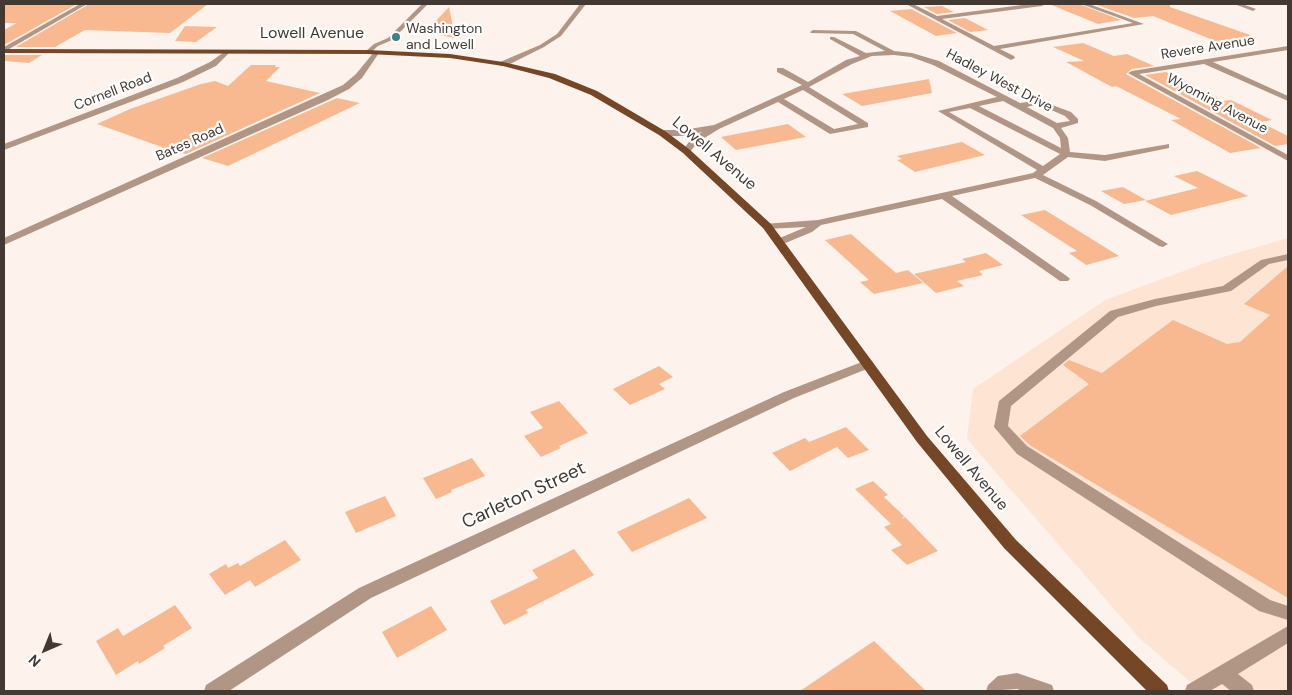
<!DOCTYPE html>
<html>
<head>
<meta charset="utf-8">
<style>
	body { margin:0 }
	#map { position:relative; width:1292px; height:695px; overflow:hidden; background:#fef3ec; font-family:"DM Sans",sans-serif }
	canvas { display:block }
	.frame { position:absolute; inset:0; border:5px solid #433933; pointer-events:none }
	.north { position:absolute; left:20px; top:625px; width:50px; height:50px; -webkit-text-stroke:4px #fff; paint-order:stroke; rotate:224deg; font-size:14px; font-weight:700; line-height:20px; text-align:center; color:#433933 }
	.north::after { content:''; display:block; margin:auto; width:18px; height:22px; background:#433933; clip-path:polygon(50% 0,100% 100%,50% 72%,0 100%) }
</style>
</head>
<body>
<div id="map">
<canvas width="1292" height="695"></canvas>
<div class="frame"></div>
<div class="north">N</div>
</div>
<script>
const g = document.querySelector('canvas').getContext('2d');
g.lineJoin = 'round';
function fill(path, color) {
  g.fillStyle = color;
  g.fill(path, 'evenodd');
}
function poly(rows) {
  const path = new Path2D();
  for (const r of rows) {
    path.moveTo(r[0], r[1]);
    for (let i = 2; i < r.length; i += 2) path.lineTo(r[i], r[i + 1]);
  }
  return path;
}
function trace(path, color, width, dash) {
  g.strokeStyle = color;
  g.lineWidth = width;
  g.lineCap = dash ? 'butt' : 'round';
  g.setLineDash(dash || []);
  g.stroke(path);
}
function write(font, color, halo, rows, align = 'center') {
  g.font = font + ' "DM Sans",sans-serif';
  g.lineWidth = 4.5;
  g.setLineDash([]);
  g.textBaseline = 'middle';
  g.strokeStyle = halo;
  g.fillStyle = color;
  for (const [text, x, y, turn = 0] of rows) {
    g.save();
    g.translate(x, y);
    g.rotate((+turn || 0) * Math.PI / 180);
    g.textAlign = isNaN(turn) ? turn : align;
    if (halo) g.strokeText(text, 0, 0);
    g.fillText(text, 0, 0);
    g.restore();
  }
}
fill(poly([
	[1288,238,1288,691,1201,691,1140,639,967,439,973,389,1105,300,1216,259]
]), '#fee4d3');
fill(poly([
	[4,4,77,4,4,45,4,30,17,23,4,23],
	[89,4,208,4,170,33,85,30,55,47,16,47],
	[1049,4,1079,4,1121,20,1098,24],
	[1094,4,1170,4,1170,7,1253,36,1218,42,1153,16,1134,18],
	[942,6,954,12,937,14,924,7],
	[449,7,455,38,435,34,433,24],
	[911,9,957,33,936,36,890,11],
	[965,18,988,30,970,32,948,20],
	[185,26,217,27,196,42,175,41],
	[1083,43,1114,56,1127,54,1154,66,1132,69,1126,74,1261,148,1230,153,1171,120,1181,119,1116,86,1112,87,1066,62,1084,61,1053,47],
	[4,55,42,55,29,63,4,61],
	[251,65,276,65,275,67,280,67,266,81,320,93,186,154,170,150,97,124,130,109,201,84,215,81,228,86],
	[1166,72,1218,98,1223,101,1231,100,1272,120,1260,122,1288,136,1288,144,1275,146,1145,75],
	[929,79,932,93,862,106,842,94],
	[337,98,360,103,228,166,202,158],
	[788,124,806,137,736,150,721,137],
	[962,142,985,155,915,172,897,160,902,159,897,156],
	[1197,171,1248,196,1171,215,1145,201,1198,188,1174,176],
	[1123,187,1146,200,1124,204,1101,191],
	[1045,210,1119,256,1086,265,1069,253,1077,251,1021,215],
	[851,234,896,273,908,270,923,283,874,294,860,282,869,280,825,240],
	[986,253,1003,265,979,271,983,275,957,281,964,286,936,293,914,274,966,262,962,259],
	[1288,266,1288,598,1031,446,1020,436,1089,384,1063,365,1069,360,1102,373,1173,320,1227,344,1240,342,1270,315,1244,304],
	[659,366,673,377,659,384,665,389,630,405,613,389],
	[559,401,588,433,559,446,561,448,541,457,524,436,543,428,530,412],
	[846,427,869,450,848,458,837,447,790,471,772,453,805,438,809,442],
	[472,458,485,476,451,490,452,492,436,499,423,478],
	[873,481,888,495,884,497,904,516,902,519,905,517,938,551,907,565,891,550,902,545,884,527,891,524,855,489],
	[385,496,396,516,356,533,345,512],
	[689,498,707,518,632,552,617,532],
	[285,540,301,560,255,587,250,580,225,595,209,574,226,564,228,568,238,563,240,566],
	[574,549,594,575,526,610,528,613,504,625,490,601,538,578,532,570],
	[175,605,192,628,163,646,165,648,139,664,138,661,116,675,96,641,118,628,123,636],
	[431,606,447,630,397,658,382,632],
	[874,641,926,691,800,691]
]), '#f8b990');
fill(poly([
	[80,4,87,4,4,52,4,47,80,4],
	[422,4,428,4,392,40,378,46,370,53,366,53,366,51,374,44,388,38,422,4],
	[580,4,586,4,561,36,544,47,506,66,500,66,500,62,540,45,557,34,580,4],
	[906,4,913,4,937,16,1030,4,1045,4,1042,6,942,19,994,46,1133,23,1081,4,1089,4,1144,24,1000,49,1014,56,1015,58,1011,60,906,4],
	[1234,4,1242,4,1256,9,1253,11,1234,4],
	[813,30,856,31,894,51,912,53,939,61,1020,103,1035,101,1044,102,1071,112,1078,119,1078,123,1061,128,1068,138,1070,152,1105,155,1169,144,1169,148,1105,161,1068,157,1043,175,1096,201,1168,244,1163,247,1159,246,1090,205,1035,178,952,196,1068,277,1070,279,1068,281,1060,281,942,199,821,225,812,232,783,244,775,244,774,242,775,240,806,227,767,229,762,226,763,224,818,220,1033,173,1037,170,938,111,997,97,933,65,911,57,894,55,872,56,852,64,809,87,868,123,868,127,830,134,778,102,719,129,698,142,689,153,686,154,682,151,692,138,702,132,683,136,662,136,658,133,662,130,683,130,714,125,802,85,777,72,777,68,783,68,808,82,846,60,860,56,830,39,830,37,834,37,866,53,885,51,853,34,811,33,810,32,813,30],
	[803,90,858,124,834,129,784,99,803,90],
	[1003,101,1053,128,1060,138,1061,148,979,106,1003,101],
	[1035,105,1042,106,1065,116,1070,121,1057,123,1027,107,1035,105],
	[970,108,1060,154,1043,166,949,112,970,108],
	[1288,46,1288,50,1213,62,1288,96,1288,101,1204,64,1139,74,1288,155,1288,161,1128,73,1132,71,1288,46],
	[227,50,230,52,216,66,183,82,4,150,4,144,177,78,210,62,227,50],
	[376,51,379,53,362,78,349,89,328,100,4,245,4,238,343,85,356,74,374,52,376,51],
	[1288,254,1288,260,1269,264,1231,291,1156,306,1118,317,1011,406,1008,426,1027,446,1270,600,1288,606,1288,620,1259,611,1017,454,994,427,999,401,1110,311,1155,299,1223,286,1261,260,1288,254],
	[867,360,872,361,873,364,872,367,794,398,371,598,229,691,204,691,206,685,359,588,784,392,867,360],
	[1288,626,1288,643,1238,674,1252,685,1254,691,1231,691,1222,684,1210,691,1185,691,1187,685,1288,626],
	[1017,673,1052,685,1054,691,1022,691,1017,689,986,691,988,685,998,676,1017,673]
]), '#b19685');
fill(poly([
	[4,49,368,50,450,54,503,62,555,74,597,91,665,131,689,149,771,224,927,436,1016,540,1167,685,1169,691,1147,691,1004,548,917,442,763,228,683,153,659,135,591,95,549,78,503,66,450,58,368,54,4,53,4,49]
]), '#754727');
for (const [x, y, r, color] of [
	[396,37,5,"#3c838b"]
]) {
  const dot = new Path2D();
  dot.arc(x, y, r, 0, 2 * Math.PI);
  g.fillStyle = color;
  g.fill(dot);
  trace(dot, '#fff', 2);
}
write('14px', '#433933', '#fff', [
	["Washington",406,29],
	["and Lowell",406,45]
], 'left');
write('14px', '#433933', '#fff', [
	["Revere Avenue",1208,48,-9],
	["Hadley West Drive",999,81,28],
	["Cornell Road",113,92,-21],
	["Wyoming Avenue",1217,104,28],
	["Bates Road",190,143,-24]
]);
write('16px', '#433933', '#fff', [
	["Lowell Avenue",312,34],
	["Lowell Avenue",714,154,40],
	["Lowell Avenue",971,469,50]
]);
write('19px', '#433933', '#fff', [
	["Carleton Street",524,496,-25]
]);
</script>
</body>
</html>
